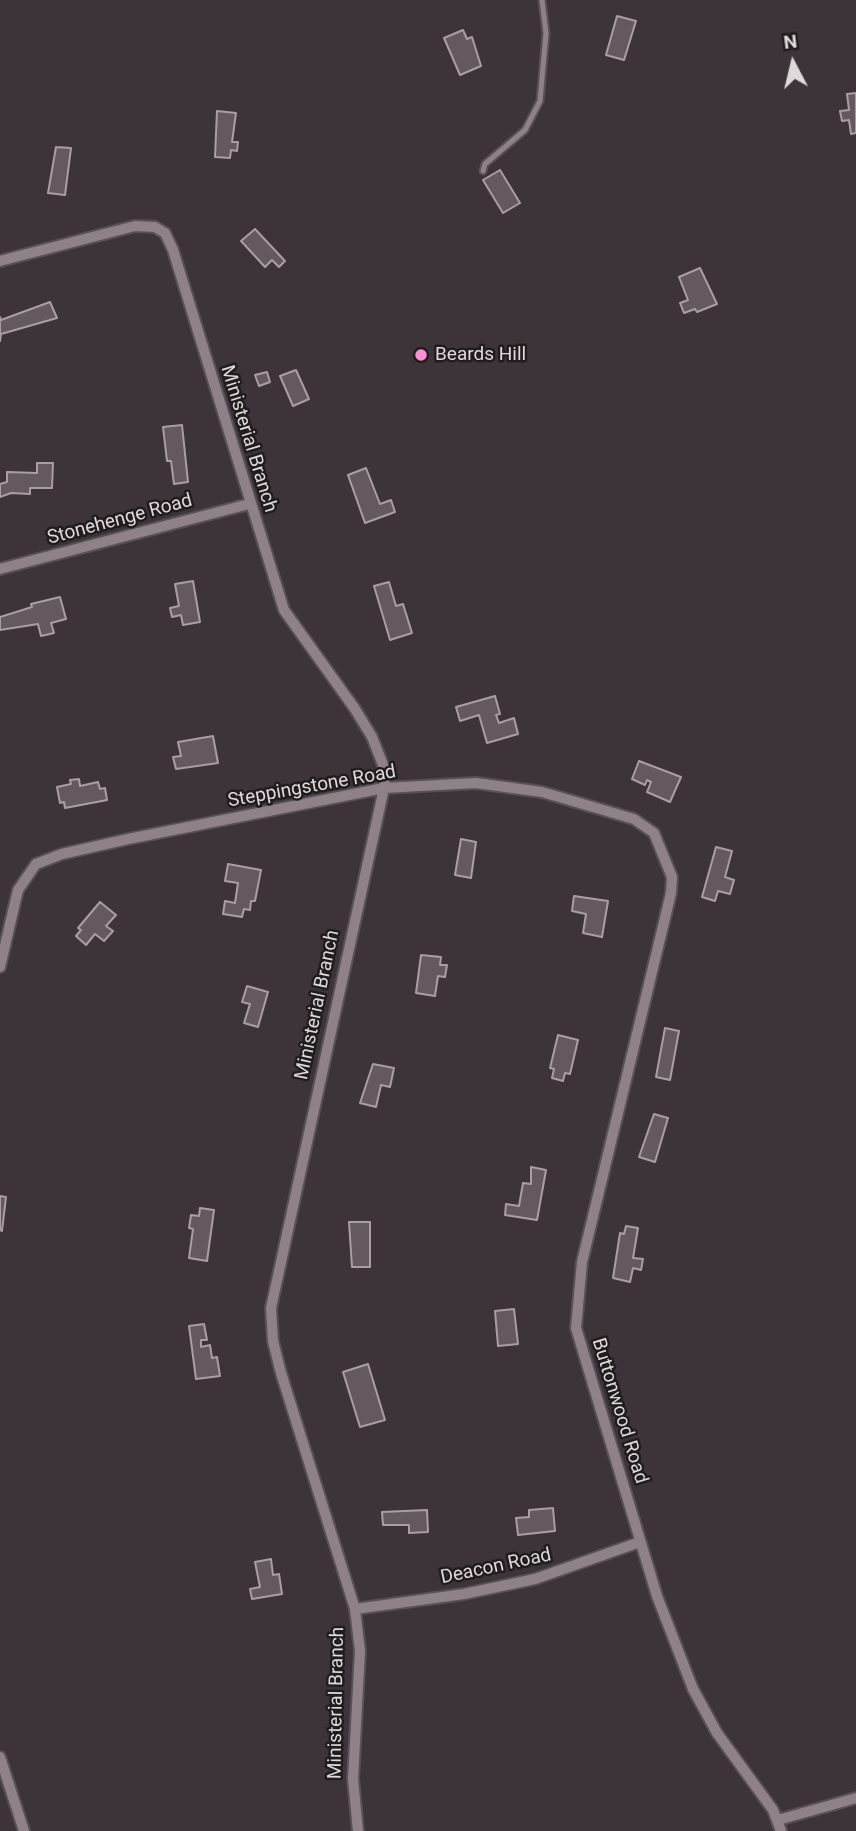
<!DOCTYPE html>
<html>
<head>
<meta charset="utf-8">
<style>
	body { margin:0 }
	#map { position:relative; width:856px; height:1831px; overflow:hidden; background:#3d3439; font-family:Roboto,sans-serif }
	canvas { display:block }
	.north { position:absolute; left:758px; top:28px; width:70px; height:70px; -webkit-text-stroke:5px #211d1f; paint-order:stroke; rotate:353deg; font-size:19px; font-weight:700; line-height:28px; text-align:center; color:#dfd9dc }
	.north::after { content:''; display:block; margin:auto; width:24px; height:32px; background:#dfd9dc; clip-path:polygon(50% 0,100% 100%,50% 72%,0 100%) }
</style>
</head>
<body>
<div id="map">
<canvas width="856" height="1831"></canvas>
<div class="north">N</div>
</div>
<script>
const g = document.querySelector('canvas').getContext('2d');
g.lineJoin = 'round';
function fill(path, color) {
  g.fillStyle = color;
  g.fill(path, 'evenodd');
}
function poly(rows) {
  const path = new Path2D();
  for (const r of rows) {
    path.moveTo(r[0], r[1]);
    for (let i = 2; i < r.length; i += 2) path.lineTo(r[i], r[i + 1]);
  }
  return path;
}
function trace(path, color, width, dash) {
  g.strokeStyle = color;
  g.lineWidth = width;
  g.lineCap = dash ? 'butt' : 'round';
  g.setLineDash(dash || []);
  g.stroke(path);
}
function write(font, color, halo, rows, align = 'center') {
  g.font = font + ' Roboto,sans-serif';
  g.lineWidth = 5;
  g.setLineDash([]);
  g.textBaseline = 'middle';
  g.strokeStyle = halo;
  g.fillStyle = color;
  for (const [text, x, y, turn = 0] of rows) {
    g.save();
    g.translate(x, y);
    g.rotate((+turn || 0) * Math.PI / 180);
    g.textAlign = isNaN(turn) ? turn : align;
    if (halo) g.strokeText(text, 0, 0);
    g.fillText(text, 0, 0);
    g.restore();
  }
}
const building = poly([
	[617,16,636,21,624,60,606,55,617,16],
	[463,30,467,39,472,37,481,66,460,75,444,38,463,30],
	[856,93,856,133,851,134,849,120,842,121,840,111,849,110,847,94,856,93],
	[217,111,236,113,232,142,238,142,237,151,231,150,230,158,215,157,217,111],
	[56,147,71,148,65,195,48,193,56,147],
	[500,170,520,203,503,213,483,180,500,170],
	[255,229,285,261,279,267,272,260,265,267,241,241,255,229],
	[700,268,717,304,697,312,695,309,684,313,680,303,688,300,679,277,700,268],
	[50,302,57,318,1,334,0,341,0,317,1,320,50,302],
	[296,370,309,399,293,406,280,376,296,370],
	[267,372,270,382,259,386,255,375,267,372],
	[182,425,188,482,174,484,171,461,167,461,163,427,182,425],
	[37,463,53,463,52,488,30,488,30,494,11,493,0,497,0,484,7,482,7,472,37,473,37,463],
	[366,468,380,504,391,500,395,512,365,523,348,475,366,468],
	[193,581,200,622,183,625,181,615,172,617,170,608,179,606,175,584,193,581],
	[389,582,396,606,403,604,412,633,390,640,374,586,389,582],
	[60,597,66,619,51,623,54,633,41,636,38,624,0,630,0,617,32,607,31,604,60,597],
	[495,696,500,714,496,715,499,723,514,718,518,734,487,743,479,715,460,721,456,707,495,696],
	[213,736,218,763,176,769,173,757,181,756,178,742,213,736],
	[639,761,681,777,670,802,647,792,651,782,647,780,645,785,632,779,639,761],
	[79,779,80,786,98,782,100,789,105,788,107,800,65,808,64,802,60,803,57,787,71,784,70,780,79,779],
	[461,839,476,842,471,878,455,875,461,839],
	[716,847,732,851,725,877,734,880,730,894,718,891,715,901,702,897,716,847],
	[228,864,261,870,255,901,251,901,250,910,244,909,242,917,223,914,225,901,235,903,238,883,225,881,228,864],
	[574,896,608,901,602,937,583,933,586,914,572,911,574,896],
	[100,902,116,915,106,926,113,931,104,941,95,934,86,945,76,936,81,930,78,928,100,902],
	[421,955,441,957,440,965,447,965,445,977,438,976,435,996,416,993,421,955],
	[247,986,268,992,258,1027,244,1023,250,1004,242,1002,247,986],
	[665,1028,679,1031,670,1080,656,1077,665,1028],
	[558,1035,578,1040,570,1074,565,1073,563,1081,552,1078,554,1069,550,1068,558,1035],
	[373,1064,394,1068,390,1087,381,1085,376,1107,360,1103,373,1064],
	[654,1114,668,1118,655,1162,639,1157,654,1114],
	[531,1167,546,1170,537,1220,505,1215,506,1204,519,1206,523,1183,531,1184,531,1167],
	[0,1196,6,1197,2,1231,0,1230,0,1196],
	[200,1208,214,1210,207,1261,189,1258,193,1229,189,1228,191,1215,199,1216,200,1208],
	[349,1222,370,1222,370,1267,352,1267,349,1222],
	[626,1226,638,1228,633,1258,643,1259,641,1270,633,1268,630,1282,613,1278,620,1233,624,1234,626,1226],
	[514,1309,518,1344,498,1346,495,1311,514,1309],
	[204,1324,207,1340,201,1340,201,1347,210,1345,212,1358,217,1357,220,1376,196,1379,189,1326,204,1324],
	[368,1364,385,1420,360,1427,343,1372,368,1364],
	[553,1508,555,1531,518,1535,516,1518,529,1517,529,1510,553,1508],
	[427,1510,428,1532,409,1533,409,1525,383,1525,382,1512,427,1510],
	[271,1559,273,1575,279,1574,282,1594,252,1599,250,1589,260,1587,255,1562,271,1559]
]);
fill(building, '#64595f');
trace(building, '#a99ea4', 2);
const service = poly([
	[483,171,485,164,525,130,540,101,546,33,542,0]
]);
const minor = poly([
	[0,261,135,226,155,227,165,233,173,250,284,610,355,709,372,737,385,770,384,788,271,1308,273,1341,281,1373,355,1609,360,1651,353,1779,358,1831],
	[0,569,249,504],
	[0,967,18,890,36,864,62,854,128,839,384,788,476,783,542,792,634,819,654,833,672,877,671,893,582,1262,576,1328,657,1596,693,1689,717,1733,773,1810,781,1831],
	[355,1609,464,1594,535,1579,640,1542],
	[0,1757,24,1831],
	[778,1820,856,1798]
]);
trace(service, '#585055', 9);
trace(minor, '#585055', 14);
trace(service, '#8e8288', 5);
trace(minor, '#8e8288', 10);
for (const [x, y, r, color] of [
	[421,355,7,"#f690cf"]
]) {
  const dot = new Path2D();
  dot.arc(x, y, r, 0, 2 * Math.PI);
  g.fillStyle = color;
  g.fill(dot);
  trace(dot, '#211d1f', 2.5);
}
write('19px', '#dfd9dc', '#211d1f', [
	["Beards Hill",435,355]
], 'left');
write('19px', '#dfd9dc', '#211d1f', [
	["Ministerial Branch",248,439,73],
	["Stonehenge Road",120,520,-15],
	["Steppingstone Road",312,787,-10],
	["Ministerial Branch",318,1005,-78],
	["Buttonwood Road",619,1411,73],
	["Deacon Road",496,1567,-12],
	["Ministerial Branch",337,1703,-89]
]);
</script>
</body>
</html>
